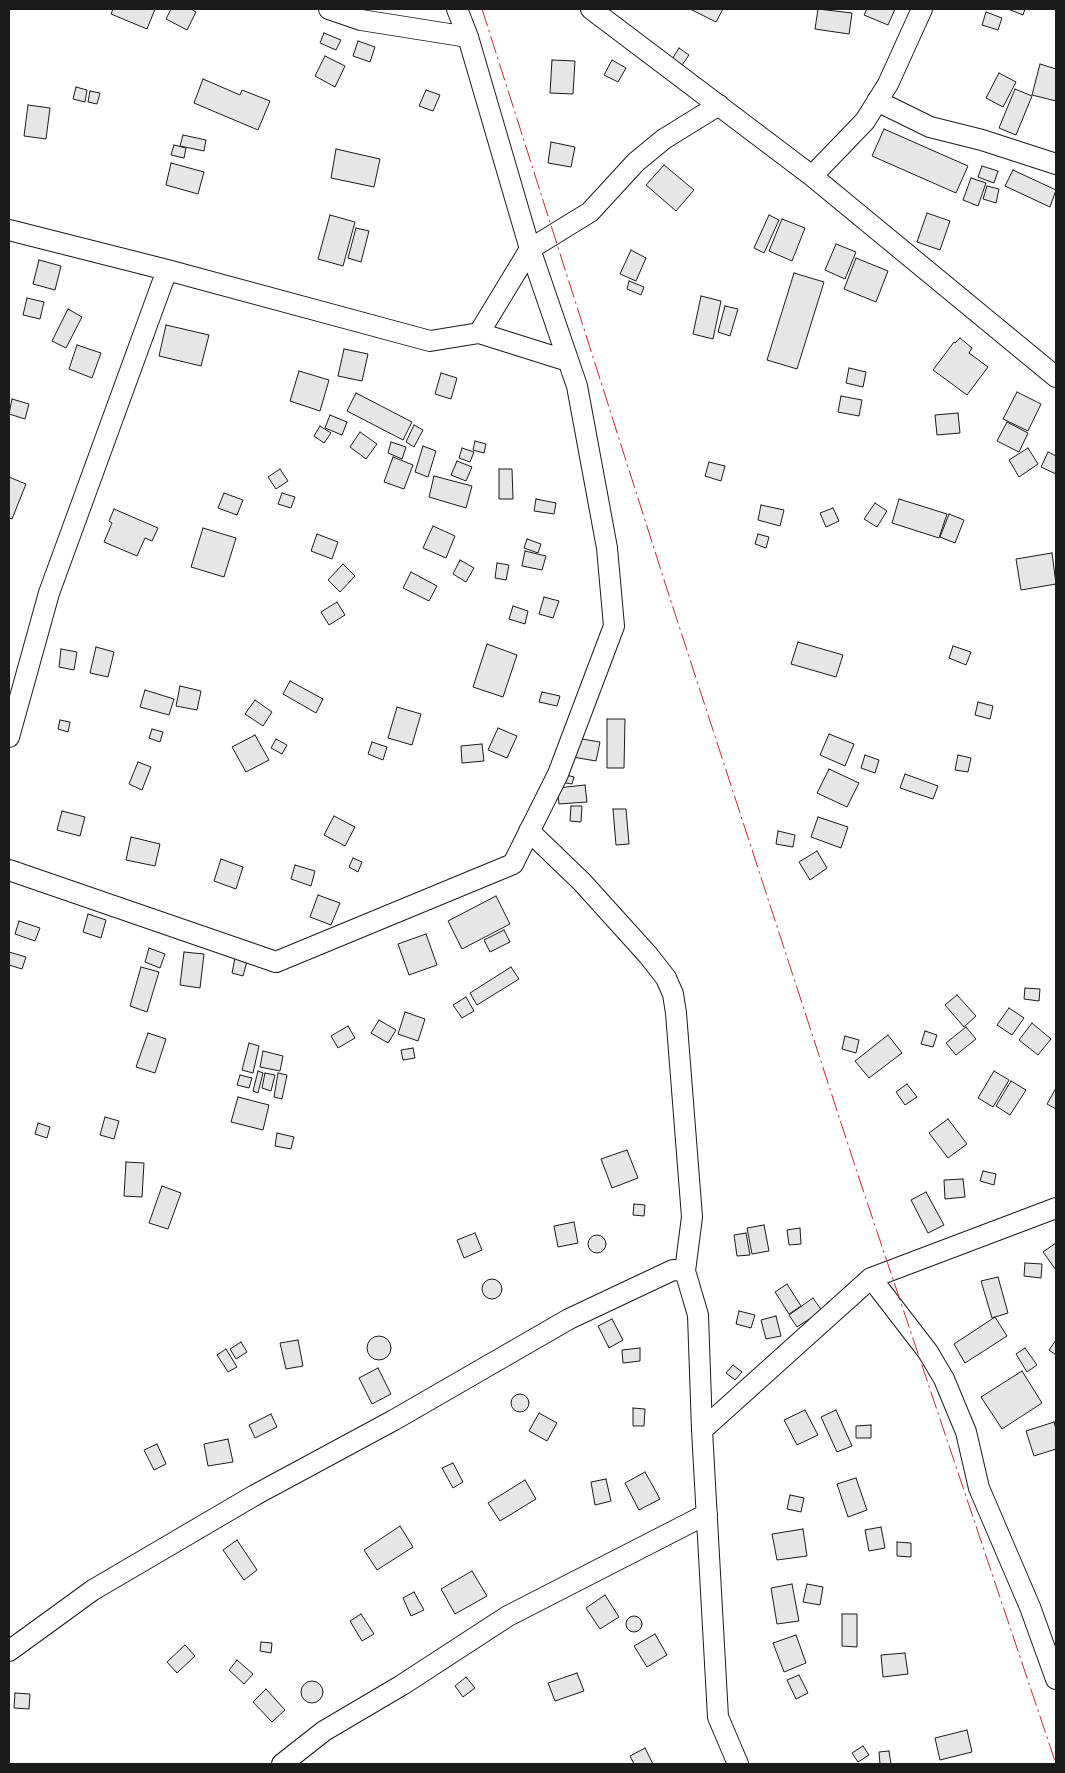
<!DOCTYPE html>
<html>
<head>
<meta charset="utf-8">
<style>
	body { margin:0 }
	#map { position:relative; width:1065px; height:1773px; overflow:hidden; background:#fff; font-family:Barlow,sans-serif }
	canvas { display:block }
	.frame { position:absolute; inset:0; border:10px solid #1a1a1a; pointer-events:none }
</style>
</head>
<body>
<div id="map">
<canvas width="1065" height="1773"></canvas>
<div class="frame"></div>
</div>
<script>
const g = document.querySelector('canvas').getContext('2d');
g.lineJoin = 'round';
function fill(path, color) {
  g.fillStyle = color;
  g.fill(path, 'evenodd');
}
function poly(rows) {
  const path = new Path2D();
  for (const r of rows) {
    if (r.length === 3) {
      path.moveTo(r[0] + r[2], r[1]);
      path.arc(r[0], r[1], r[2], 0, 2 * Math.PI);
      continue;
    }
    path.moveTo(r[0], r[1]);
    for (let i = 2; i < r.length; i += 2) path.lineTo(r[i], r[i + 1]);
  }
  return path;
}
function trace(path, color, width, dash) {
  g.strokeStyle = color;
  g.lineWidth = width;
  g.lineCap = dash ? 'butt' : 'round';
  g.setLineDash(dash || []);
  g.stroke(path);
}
const building = poly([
	[113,9,155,9,147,29,111,14,113,9],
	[171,9,191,9,196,12,187,30,166,19,171,9],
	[690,9,723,9,716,22,690,9],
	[818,9,852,13,849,34,815,29,818,9],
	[867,9,895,9,888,25,864,15,867,9],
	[1008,9,1025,9,1023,15,1008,9],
	[986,12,1002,18,998,30,982,25,986,12],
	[324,33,341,40,336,50,320,43,324,33],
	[358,41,375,47,370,62,353,56,358,41],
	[679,48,689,55,680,68,671,61,679,48],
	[325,56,345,66,335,87,315,76,325,56],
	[552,60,575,61,573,94,550,93,552,60],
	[612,60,626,68,618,82,604,75,612,60],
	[1040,64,1056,69,1056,101,1032,95,1040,64],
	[999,73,1016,82,1003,107,986,98,999,73],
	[203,79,240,95,242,90,270,101,258,130,194,103,203,79],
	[76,87,87,90,85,102,73,99,76,87],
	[1015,89,1032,96,1016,135,999,128,1015,89],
	[426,90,440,95,433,111,419,106,426,90],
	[90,91,100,93,97,104,88,102,90,91],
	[28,105,50,108,46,139,24,136,28,105],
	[884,129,968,166,956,193,872,156,884,129],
	[183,135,206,140,204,151,180,146,183,135],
	[551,142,575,147,571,167,548,163,551,142],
	[174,145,186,148,184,158,171,155,174,145],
	[336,149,380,159,374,187,331,178,336,149],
	[171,163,204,172,198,194,166,185,171,163],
	[664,165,694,190,676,211,646,185,664,165],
	[982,166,998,171,994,183,978,177,982,166],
	[1013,170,1056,190,1050,207,1005,186,1013,170],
	[971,178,986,183,978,206,963,200,971,178],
	[987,186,999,189,996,203,983,199,987,186],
	[927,213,950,221,940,250,917,242,927,213],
	[330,215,355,222,343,266,318,259,330,215],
	[769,215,779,220,764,253,754,248,769,215],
	[782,219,805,228,792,261,769,251,782,219],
	[356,228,369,231,361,262,348,258,356,228],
	[836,244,856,252,845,279,825,270,836,244],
	[631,250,646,258,636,281,620,274,631,250],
	[856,258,888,271,876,302,844,289,856,258],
	[39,260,61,266,55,290,33,284,39,260],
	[794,273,824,282,797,369,767,360,794,273],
	[629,281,644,287,641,295,627,289,629,281],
	[701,296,721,301,713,339,693,334,701,296],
	[27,298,44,302,40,319,23,315,27,298],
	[725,306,738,309,730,336,718,332,725,306],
	[68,309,82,317,66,348,52,341,68,309],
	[166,325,209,335,201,366,159,356,166,325],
	[960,338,972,348,969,353,988,367,967,395,933,370,954,342,955,343,960,338],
	[77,345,101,353,92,378,69,369,77,345],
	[344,349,368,354,362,381,338,376,344,349],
	[849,368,866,372,863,387,846,383,849,368],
	[299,371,329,380,320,411,290,401,299,371],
	[441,373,457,378,451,399,435,394,441,373],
	[1017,392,1041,404,1028,431,1003,419,1017,392],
	[356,393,412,422,403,440,347,411,356,393],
	[841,396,862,400,859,416,838,412,841,396],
	[12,399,29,404,25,419,9,414,12,399],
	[958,413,960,433,937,435,935,415,958,413],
	[330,415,347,422,342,435,325,428,330,415],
	[1007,422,1028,433,1019,452,997,441,1007,422],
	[414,425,423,430,414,447,406,442,414,425],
	[320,426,331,433,324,443,314,436,320,426],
	[360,432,377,444,366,459,350,447,360,432],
	[475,441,486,444,484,453,473,450,475,441],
	[391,442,406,447,402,459,388,453,391,442],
	[423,446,436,451,428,477,415,472,423,446],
	[462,448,474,452,470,462,459,458,462,448],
	[1028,448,1038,464,1019,477,1009,460,1028,448],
	[1048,452,1056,456,1056,474,1041,467,1048,452],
	[393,457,413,465,404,489,384,482,393,457],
	[457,461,472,467,466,481,451,475,457,461],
	[709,462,725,466,721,481,705,476,709,462],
	[280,469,288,481,276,489,268,477,280,469],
	[499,469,512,469,513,499,499,499,499,469],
	[434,476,472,486,466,508,429,497,434,476],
	[9,477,26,484,12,519,9,518,9,477],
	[224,493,243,500,237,515,218,508,224,493],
	[282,493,295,497,291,508,278,504,282,493],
	[536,499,556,503,554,514,534,511,536,499],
	[899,499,947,514,939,538,892,523,899,499],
	[875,503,887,511,877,527,864,519,875,503],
	[761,505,784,510,780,526,758,520,761,505],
	[833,508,839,521,826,527,820,513,833,508],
	[114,509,158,528,152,541,145,538,137,556,104,542,112,523,109,521,114,509],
	[949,514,964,520,955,543,940,537,949,514],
	[433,526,455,536,446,558,423,548,433,526],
	[203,528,236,538,224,577,191,567,203,528],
	[317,534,338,542,332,559,311,551,317,534],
	[758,534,769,537,766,548,755,544,758,534],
	[527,539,541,544,538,553,524,548,527,539],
	[525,551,546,556,542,570,522,566,525,551],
	[1052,553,1056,584,1021,590,1016,559,1052,553],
	[460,560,474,568,466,582,453,574,460,560],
	[497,563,509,565,506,580,495,578,497,563],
	[343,564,355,576,340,592,328,580,343,564],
	[411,572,437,586,429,601,403,588,411,572],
	[544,597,559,601,553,618,539,614,544,597],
	[337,602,345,615,329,625,321,612,337,602],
	[513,606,528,611,525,624,509,619,513,606],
	[798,642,843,655,836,677,791,664,798,642],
	[487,644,517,655,503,697,473,687,487,644],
	[953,646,971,652,966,665,949,658,953,646],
	[96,647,114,652,108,677,90,673,96,647],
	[61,649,77,652,74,670,59,667,61,649],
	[290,681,323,699,316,713,283,694,290,681],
	[180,686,201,691,197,710,176,706,180,686],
	[145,690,174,699,169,715,140,707,145,690],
	[542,692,560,696,557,706,539,702,542,692],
	[255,700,272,712,263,726,245,714,255,700],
	[978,702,993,706,990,719,975,715,978,702],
	[397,707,421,714,412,745,388,738,397,707],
	[607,719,625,719,624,768,607,768,607,719],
	[60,720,70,722,68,732,58,729,60,720],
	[498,728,517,736,507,758,488,750,498,728],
	[152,729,163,732,160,742,149,738,152,729],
	[829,734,854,744,845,766,820,755,829,734],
	[255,735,269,760,246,772,232,747,255,735],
	[576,738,600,742,596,761,573,757,576,738],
	[276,739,287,745,282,754,271,748,276,739],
	[372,742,387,747,383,760,368,754,372,742],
	[482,744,484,761,462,763,461,746,482,744],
	[865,755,879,760,875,773,861,768,865,755],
	[958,755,971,758,968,772,955,770,958,755],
	[138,762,151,767,142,790,129,784,138,762],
	[829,769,859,783,847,807,817,793,829,769],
	[562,774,574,777,572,784,560,782,562,774],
	[905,774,938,786,933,799,900,788,905,774],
	[585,785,587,802,559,804,557,788,585,785],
	[571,806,582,806,581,822,570,821,571,806],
	[613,809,626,809,629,844,616,845,613,809],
	[62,811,85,817,80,836,57,830,62,811],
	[334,816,355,827,345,846,324,835,334,816],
	[818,817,848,827,841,848,811,837,818,817],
	[778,831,795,835,793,847,776,844,778,831],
	[131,837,160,844,155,866,126,860,131,837],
	[817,851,827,868,810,880,799,862,817,851],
	[353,858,362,862,358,872,349,867,353,858],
	[221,859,243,867,236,889,214,881,221,859],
	[295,865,315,871,311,886,291,879,295,865],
	[318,895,340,903,331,925,310,917,318,895],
	[496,896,510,924,462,949,448,921,496,896],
	[88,914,106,920,101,938,83,932,88,914],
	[19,921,40,928,35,941,15,934,19,921],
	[504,930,510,942,490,952,484,940,504,930],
	[426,934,437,965,409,975,398,944,426,934],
	[149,948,165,954,160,968,145,962,149,948],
	[9,952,26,957,22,969,9,965,9,952],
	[184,952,204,954,200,988,180,985,184,952],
	[235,958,247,961,243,976,232,973,235,958],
	[141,967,159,972,147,1012,130,1006,141,967],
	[511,967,519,979,477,1005,470,993,511,967],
	[1025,988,1040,989,1039,1001,1024,999,1025,988],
	[957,995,976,1016,964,1027,945,1005,957,995],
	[466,997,474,1011,462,1018,453,1005,466,997],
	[1009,1008,1024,1018,1012,1035,997,1025,1009,1008],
	[405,1012,425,1019,418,1041,398,1034,405,1012],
	[379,1020,396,1030,388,1043,371,1033,379,1020],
	[1032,1023,1051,1039,1038,1055,1019,1040,1032,1023],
	[348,1026,355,1038,338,1048,331,1036,348,1026],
	[966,1027,976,1039,956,1055,946,1043,966,1027],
	[925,1031,937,1035,933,1047,921,1044,925,1031],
	[148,1033,166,1039,155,1073,136,1067,148,1033],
	[888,1035,902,1053,869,1078,855,1061,888,1035],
	[845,1036,859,1040,856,1053,842,1049,845,1036],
	[249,1043,259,1046,253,1073,242,1070,249,1043],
	[413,1048,415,1058,403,1060,401,1050,413,1048],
	[263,1051,283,1056,280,1071,260,1067,263,1051],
	[258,1071,263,1073,258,1093,253,1091,258,1071],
	[994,1071,1009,1080,993,1107,978,1098,994,1071],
	[265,1073,275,1075,271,1091,262,1088,265,1073],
	[278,1073,287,1075,282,1099,274,1097,278,1073],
	[240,1075,252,1078,249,1088,237,1085,240,1075],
	[1011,1081,1026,1090,1010,1115,996,1106,1011,1081],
	[907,1084,917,1097,905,1105,896,1092,907,1084],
	[1056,1088,1056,1109,1047,1104,1056,1088],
	[238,1097,269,1105,263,1130,231,1122,238,1097],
	[105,1117,119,1121,114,1139,100,1135,105,1117],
	[948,1119,967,1144,948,1158,929,1133,948,1119],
	[38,1123,50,1127,47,1138,35,1134,38,1123],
	[277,1133,294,1137,291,1149,275,1146,277,1133],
	[627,1150,638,1178,612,1188,601,1159,627,1150],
	[126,1162,144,1163,142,1197,124,1196,126,1162],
	[983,1171,996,1174,994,1185,980,1181,983,1171],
	[963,1179,965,1197,945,1199,944,1180,963,1179],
	[162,1186,181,1193,168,1229,149,1223,162,1186],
	[926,1192,944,1225,928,1233,911,1200,926,1192],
	[634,1204,645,1205,644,1216,633,1215,634,1204],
	[574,1222,578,1243,558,1247,554,1226,574,1222],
	[764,1225,769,1251,752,1254,747,1228,764,1225],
	[800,1228,801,1244,789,1245,787,1230,800,1228],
	[475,1233,482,1250,464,1258,457,1240,475,1233],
	[746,1233,750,1255,737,1256,734,1235,746,1233],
	[597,1244,9],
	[1056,1243,1056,1270,1043,1252,1056,1243],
	[1025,1263,1042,1264,1041,1278,1024,1276,1025,1263],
	[998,1277,1008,1313,992,1318,981,1281,998,1277],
	[492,1289,10],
	[787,1284,801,1306,789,1314,775,1292,787,1284],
	[813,1298,822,1311,797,1327,789,1315,813,1298],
	[739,1311,755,1315,751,1328,736,1324,739,1311],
	[776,1316,781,1336,766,1339,761,1320,776,1316],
	[995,1317,1007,1336,965,1363,954,1344,995,1317],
	[612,1319,623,1340,609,1348,598,1326,612,1319],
	[379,1348,12],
	[298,1340,303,1366,286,1369,280,1343,298,1340],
	[1056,1340,1056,1355,1049,1350,1056,1340],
	[241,1342,247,1352,236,1359,230,1349,241,1342],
	[640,1348,640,1361,623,1363,622,1350,640,1348],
	[1025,1348,1037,1365,1027,1372,1016,1354,1025,1348],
	[226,1349,237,1367,228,1372,217,1355,226,1349],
	[733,1365,742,1372,735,1380,726,1373,733,1365],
	[378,1368,391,1394,372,1404,359,1378,378,1368],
	[1022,1371,1042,1403,1002,1429,981,1397,1022,1371],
	[520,1403,9],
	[633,1408,645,1409,644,1426,633,1426,633,1408],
	[805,1410,818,1435,797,1445,784,1420,805,1410],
	[836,1410,852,1446,837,1452,821,1417,836,1410],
	[539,1413,557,1423,547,1441,529,1431,539,1413],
	[271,1414,277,1427,255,1438,249,1425,271,1414],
	[1054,1422,1056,1429,1056,1449,1034,1456,1026,1431,1054,1422],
	[871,1425,871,1438,856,1438,856,1426,871,1425],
	[228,1439,233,1462,208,1466,204,1444,228,1439],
	[157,1444,166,1464,154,1470,144,1450,157,1444],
	[453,1463,463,1482,453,1488,442,1468,453,1463],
	[645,1472,660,1499,639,1510,625,1483,645,1472],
	[856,1478,867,1510,848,1517,837,1484,856,1478],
	[606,1479,611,1501,595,1505,591,1482,606,1479],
	[525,1480,536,1499,500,1521,488,1503,525,1480],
	[790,1495,804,1498,801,1512,787,1509,790,1495],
	[400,1526,413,1547,377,1570,364,1550,400,1526],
	[881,1527,885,1548,869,1551,865,1530,881,1527],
	[803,1529,807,1556,777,1560,772,1534,803,1529],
	[237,1540,257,1570,244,1580,223,1550,237,1540],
	[897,1542,911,1543,911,1557,897,1556,897,1542],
	[472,1571,487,1596,455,1614,441,1589,472,1571],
	[792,1584,799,1621,777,1624,771,1588,792,1584],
	[807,1584,823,1587,820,1605,803,1602,807,1584],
	[414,1592,424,1610,411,1616,403,1598,414,1592],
	[605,1595,619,1617,600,1629,586,1608,605,1595],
	[361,1614,374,1634,362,1641,350,1621,361,1614],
	[842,1614,857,1614,857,1647,842,1646,842,1614],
	[634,1624,8],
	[655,1634,667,1655,647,1667,634,1646,655,1634],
	[796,1635,806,1663,784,1672,773,1643,796,1635],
	[261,1642,272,1643,271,1653,260,1651,261,1642],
	[185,1645,195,1656,177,1673,167,1662,185,1645],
	[905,1653,908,1674,883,1677,881,1655,905,1653],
	[237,1660,253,1674,244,1684,229,1670,237,1660],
	[577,1673,584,1691,555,1701,548,1683,577,1673],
	[799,1675,808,1693,796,1699,787,1680,799,1675],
	[466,1677,475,1688,463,1697,455,1686,466,1677],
	[312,1692,11],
	[266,1689,285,1710,272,1722,253,1702,266,1689],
	[15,1693,30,1694,29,1709,14,1708,15,1693],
	[967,1730,972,1752,940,1760,935,1738,967,1730],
	[863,1746,869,1755,858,1762,852,1753,863,1746],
	[645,1748,653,1764,634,1764,630,1756,645,1748],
	[889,1751,891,1764,880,1764,879,1752,889,1751]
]);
fill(building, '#e6e6e6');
trace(building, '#1a1a1a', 1);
const minor = poly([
	[329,9,361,20,468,37],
	[591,9,812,176,1056,377],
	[877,101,930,127,982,140,1056,164],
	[812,176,865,121,888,84,922,9],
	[9,230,167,270,430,341,479,333,530,249,590,212,636,162,664,139,719,105],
	[479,333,568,361],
	[9,737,49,593,167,270],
	[529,831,582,882,648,955,666,978,673,994,676,1013,692,1217,685,1271],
	[9,870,276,962,513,864,558,774,614,626,607,548,577,386,530,249,468,37,457,9],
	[871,1278,928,1352,944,1379,966,1432,979,1488,1030,1607,1056,1679],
	[9,1651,93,1590,255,1495,394,1420,569,1319,673,1270,685,1271,698,1315,702,1430],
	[282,1764,324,1731,402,1685,508,1616,707,1514],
	[738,1764,718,1717,702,1430,871,1278,1056,1208]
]);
trace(minor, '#1a1a1a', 22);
trace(minor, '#fff', 20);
trace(poly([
	[482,9,666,586,859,1178,1056,1764]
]), '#c62828', 1, [18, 4, 2.5, 4]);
</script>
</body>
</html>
